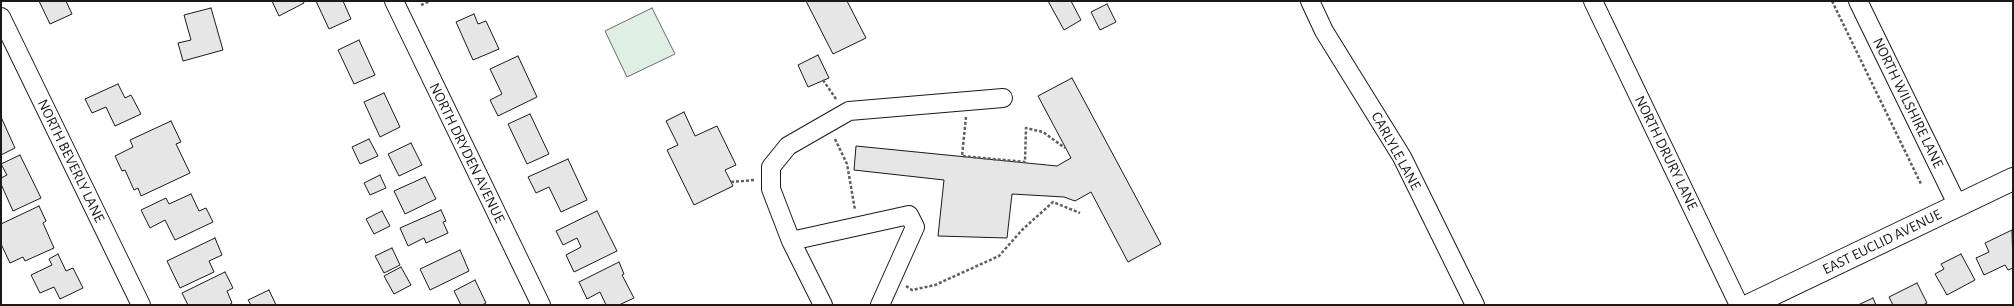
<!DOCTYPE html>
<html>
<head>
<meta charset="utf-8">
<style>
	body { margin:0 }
	#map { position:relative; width:2014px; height:306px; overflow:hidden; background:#fff; font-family:"Alegreya Sans",sans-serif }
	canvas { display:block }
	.frame { position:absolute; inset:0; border:2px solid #1a1a1a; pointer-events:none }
</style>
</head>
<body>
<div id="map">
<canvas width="2014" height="306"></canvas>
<div class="frame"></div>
</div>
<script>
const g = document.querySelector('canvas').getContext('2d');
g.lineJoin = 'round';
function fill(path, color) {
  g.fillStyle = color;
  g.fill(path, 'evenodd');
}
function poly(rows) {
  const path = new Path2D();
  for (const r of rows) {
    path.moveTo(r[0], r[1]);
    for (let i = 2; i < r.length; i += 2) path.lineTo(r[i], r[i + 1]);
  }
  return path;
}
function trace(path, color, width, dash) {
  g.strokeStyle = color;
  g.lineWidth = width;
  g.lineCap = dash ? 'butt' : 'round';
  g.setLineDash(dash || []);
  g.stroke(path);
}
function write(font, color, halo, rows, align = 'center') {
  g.font = font + ' "Alegreya Sans",sans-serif';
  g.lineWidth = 3;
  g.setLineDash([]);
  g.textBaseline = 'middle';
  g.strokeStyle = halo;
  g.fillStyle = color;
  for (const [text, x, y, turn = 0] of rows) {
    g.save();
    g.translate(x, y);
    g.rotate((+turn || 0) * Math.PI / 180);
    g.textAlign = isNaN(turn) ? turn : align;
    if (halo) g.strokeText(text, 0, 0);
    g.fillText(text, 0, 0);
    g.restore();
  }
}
const green = poly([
	[652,8,675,54,627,77,605,31,652,8]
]);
fill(green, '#e0efe3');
trace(green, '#6a6a6a', 1);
const building = poly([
	[39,1,66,1,72,14,50,24,39,1],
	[272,1,303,1,304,3,279,16,272,1],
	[316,1,343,1,351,19,329,29,316,1],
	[806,1,847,1,866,38,833,54,806,1],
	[1048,1,1071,1,1081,20,1064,30,1048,1],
	[1107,4,1116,22,1100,30,1091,12,1107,4],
	[211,8,223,50,183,61,178,43,191,40,184,15,211,8],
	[474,14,478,24,486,21,499,49,473,60,456,22,474,14],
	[359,40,375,75,354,84,338,50,359,40],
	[818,55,829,78,808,87,798,65,818,55],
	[518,56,537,97,498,116,490,100,502,94,490,69,518,56],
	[1072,78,1161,244,1128,262,1091,192,1075,201,1064,197,1012,194,1007,238,938,236,944,180,854,170,856,146,1057,166,1071,158,1038,96,1072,78],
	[118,84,125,98,131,95,141,114,115,126,106,107,92,113,85,99,118,84],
	[384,93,400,127,380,137,364,102,384,93],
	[684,112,695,136,717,126,736,165,725,170,733,186,694,205,667,150,678,145,666,121,684,112],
	[530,114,549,154,527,164,508,124,530,114],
	[1,117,15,148,1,155,1,117],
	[171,121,181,142,176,144,190,173,141,196,138,188,134,190,125,170,122,171,115,156,133,147,130,140,171,121],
	[369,139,378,156,360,164,352,147,369,139],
	[411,143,422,165,399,176,388,154,411,143],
	[20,155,41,198,13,211,1,184,1,178,7,175,1,164,20,155],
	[568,159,587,200,561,212,549,187,536,193,528,177,568,159],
	[380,175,386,188,370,195,364,183,380,175],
	[425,177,436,199,405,214,394,191,425,177],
	[191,194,199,211,206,208,213,222,175,240,165,220,150,228,141,210,166,198,169,204,191,194],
	[39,206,46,221,43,223,54,248,25,261,23,257,10,263,1,244,1,224,39,206],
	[441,210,446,221,443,222,448,233,426,243,424,238,408,246,400,228,441,210],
	[382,211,390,226,374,234,366,219,382,211],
	[597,211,617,251,574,272,566,255,581,247,577,238,563,245,556,231,597,211],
	[2012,230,2013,268,2008,270,2005,265,1984,275,1976,258,1989,252,1985,243,2012,230],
	[215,238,222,255,209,261,214,272,180,288,167,261,215,238],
	[392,248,400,265,384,273,375,256,392,248],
	[460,250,469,271,430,290,420,269,460,250],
	[58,254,66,271,73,268,83,288,60,299,54,287,40,293,31,275,52,265,49,259,58,254],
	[1961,254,1975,280,1947,295,1935,274,1944,269,1941,264,1961,254],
	[619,262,624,274,622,275,634,298,619,305,606,305,600,292,587,299,579,282,619,262],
	[401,267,411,285,394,294,384,276,401,267],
	[225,272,233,288,227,291,232,303,229,305,188,305,182,293,225,272],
	[475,280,486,303,482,305,461,305,454,291,475,280],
	[1917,283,1927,303,1923,305,1893,305,1889,297,1917,283],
	[269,290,276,305,251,305,248,300,269,290],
	[1873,298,1876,305,1858,305,1873,298]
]);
fill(building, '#e6e6e6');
trace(building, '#1a1a1a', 1);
const minor = poly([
	[394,1,541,305],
	[1310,1,1324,31,1402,157,1475,305],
	[1593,1,1739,305],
	[1858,1,1958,206],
	[1,17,141,305],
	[791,241,823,305],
	[880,305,915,227,909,215,791,241,771,189,771,167,788,146,849,111,1003,98]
]);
const major = poly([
	[1750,305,2013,179]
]);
trace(minor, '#1a1a1a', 20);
trace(major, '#1a1a1a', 24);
trace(poly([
	[1832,1,1921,184],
	[421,5,430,1],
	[823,80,836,99],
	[966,117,962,156,1025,162,1026,128,1043,132,1065,148],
	[835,139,847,164,855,210],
	[731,182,754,180],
	[906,286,912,290,935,285,999,256,1022,230,1053,202,1080,213]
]), '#5f5f5f', 2.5, [3, 2]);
trace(minor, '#fff', 18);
trace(major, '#fff', 22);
write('15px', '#1a1a1a', '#fff', [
	["NORTH WILSHIRE LANE",1908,103,64],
	["CARLYLE LANE",1396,151,61],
	["NORTH DRYDEN AVENUE",467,153,64],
	["NORTH DRURY LANE",1666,153,64],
	["NORTH BEVERLY LANE",71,161,64],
	["EAST EUCLID AVENUE",1882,242,-26]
]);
</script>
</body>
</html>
